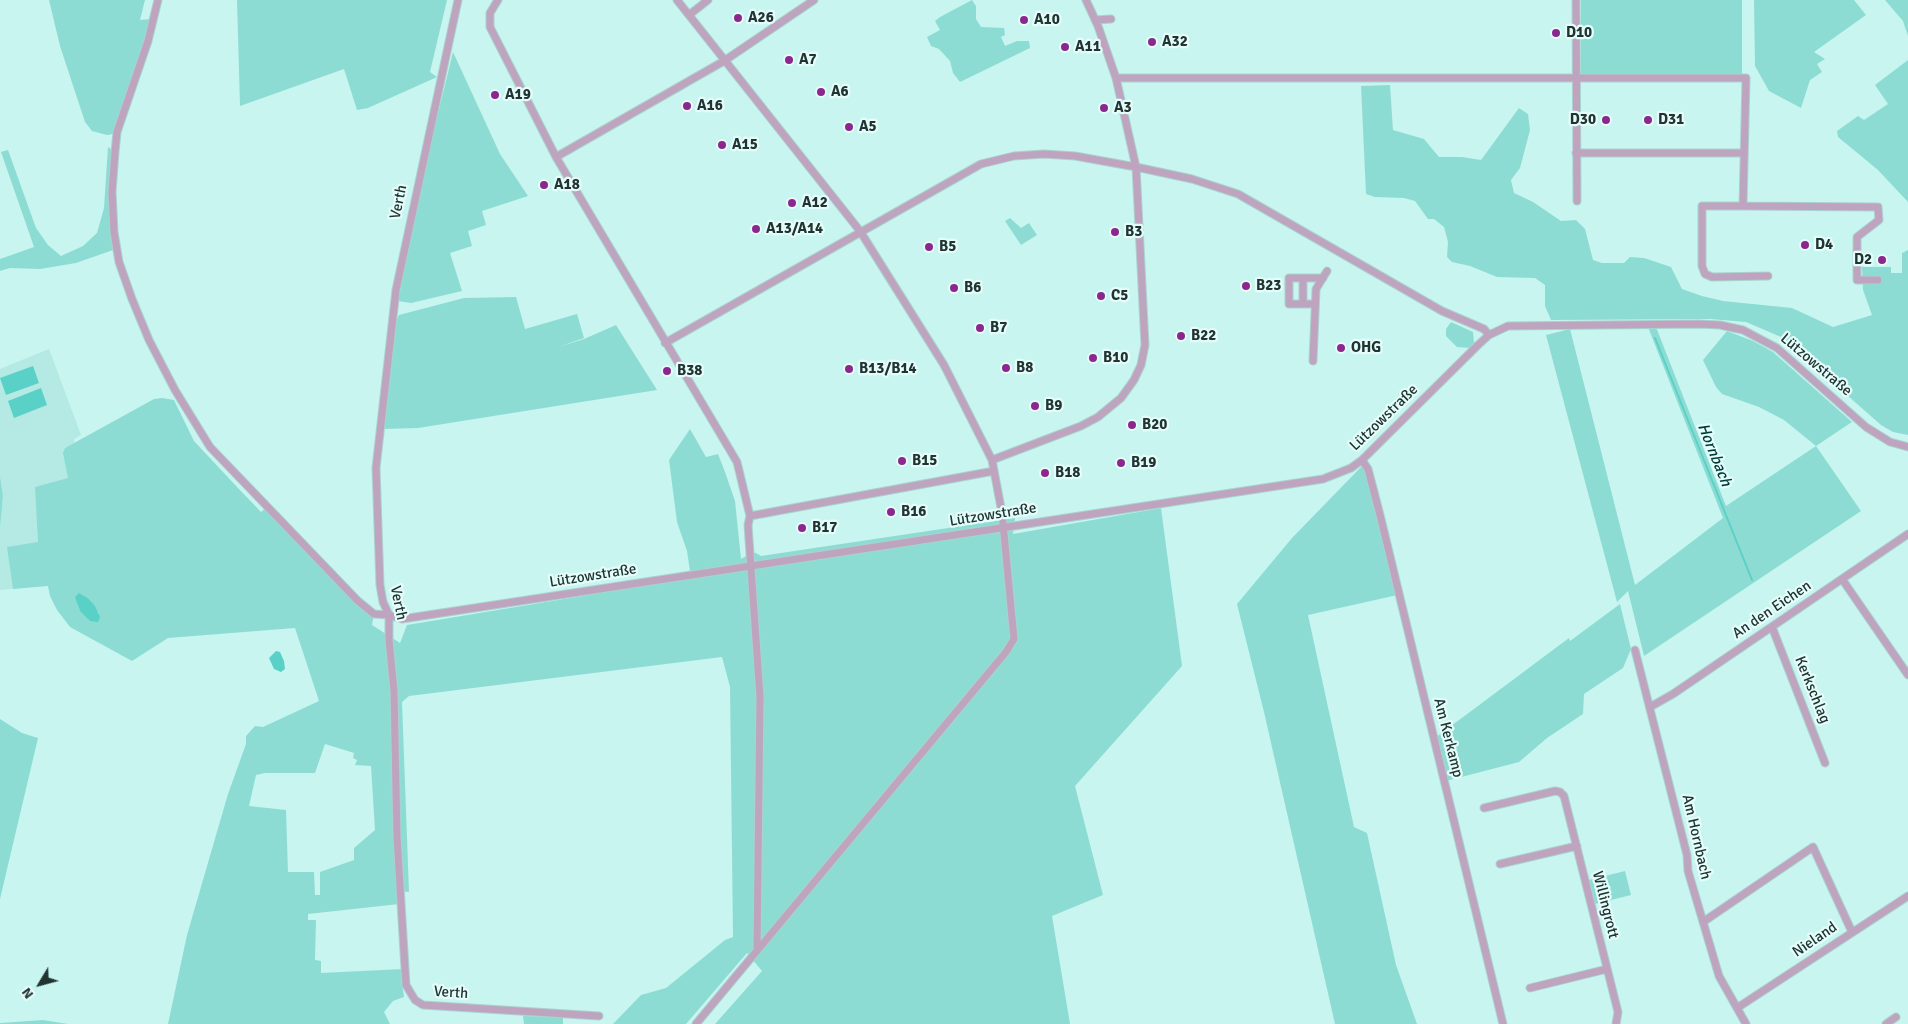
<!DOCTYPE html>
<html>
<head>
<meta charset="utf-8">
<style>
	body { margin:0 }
	#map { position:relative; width:1908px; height:1024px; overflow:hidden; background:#c8f5f0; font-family:Signika,sans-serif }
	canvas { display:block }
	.north { position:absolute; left:15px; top:959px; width:50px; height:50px; -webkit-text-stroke:4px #e4fefb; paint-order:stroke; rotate:233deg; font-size:14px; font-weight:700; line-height:20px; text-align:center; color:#223432 }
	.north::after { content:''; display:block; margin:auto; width:18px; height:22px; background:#223432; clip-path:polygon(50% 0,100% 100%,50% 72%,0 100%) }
</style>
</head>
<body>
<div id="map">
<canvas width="1908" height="1024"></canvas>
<div class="north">N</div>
</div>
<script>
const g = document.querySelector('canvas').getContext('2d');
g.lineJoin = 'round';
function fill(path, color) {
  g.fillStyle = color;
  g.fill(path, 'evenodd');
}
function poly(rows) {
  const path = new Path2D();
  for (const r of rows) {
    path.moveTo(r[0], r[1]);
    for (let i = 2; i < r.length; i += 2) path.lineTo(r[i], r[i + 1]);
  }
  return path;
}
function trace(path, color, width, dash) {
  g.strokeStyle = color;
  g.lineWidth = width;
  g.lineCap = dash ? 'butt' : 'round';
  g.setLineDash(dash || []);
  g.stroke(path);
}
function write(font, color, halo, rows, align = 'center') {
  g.font = font + ' Signika,sans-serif';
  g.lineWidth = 4.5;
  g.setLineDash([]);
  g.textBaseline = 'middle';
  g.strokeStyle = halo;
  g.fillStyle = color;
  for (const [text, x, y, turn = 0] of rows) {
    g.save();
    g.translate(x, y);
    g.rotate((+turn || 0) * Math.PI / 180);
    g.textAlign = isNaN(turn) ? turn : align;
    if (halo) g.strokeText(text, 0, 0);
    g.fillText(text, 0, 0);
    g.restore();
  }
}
fill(poly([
	[49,349,81,435,74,439,75,443,65,448,76,522,53,594,50,596,48,585,0,590,0,529,3,496,0,476,0,369]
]), '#b4eae3');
fill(poly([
	[49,0,145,0,140,20,150,19,146,38,113,134,107,135,92,131,85,122,60,46],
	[237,0,447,0,430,72,437,77,368,108,357,110,344,69,240,106],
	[972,0,976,6,976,19,981,27,1004,28,1005,35,1001,37,1005,46,1017,41,1029,41,1030,48,960,82,953,73,950,61,939,49,931,46,927,37,940,30,935,21,940,17],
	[1581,0,1742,0,1742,75,1581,74],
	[1754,0,1854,0,1866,15,1814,52,1825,59,1817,64,1822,72,1810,80,1801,108,1769,91,1755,66],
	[1885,0,1908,0,1908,36,1903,21],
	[453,52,500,154,528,196,482,211,486,225,468,231,472,246,450,253,462,291,411,303,398,301,423,175],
	[1908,60,1908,202,1878,170,1838,137,1837,131,1858,116,1864,120,1888,104,1875,85],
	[1390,85,1393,130,1424,139,1439,157,1462,157,1481,160,1519,108,1528,114,1530,130,1520,168,1511,180,1514,193,1533,202,1561,221,1576,220,1585,229,1593,260,1602,263,1624,263,1630,257,1644,258,1671,267,1682,289,1702,296,1723,301,1792,308,1833,327,1872,315,1863,290,1862,267,1891,267,1891,273,1902,273,1902,253,1908,250,1908,435,1893,432,1881,425,1781,337,1746,322,1710,319,1551,320,1545,306,1545,285,1535,278,1497,277,1470,266,1452,262,1447,257,1448,242,1444,227,1434,219,1428,219,1415,201,1404,198,1375,197,1366,194,1361,86],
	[108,147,115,152,116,249,76,263,40,269,10,268,0,271,0,259,34,247,1,152,8,150,36,228,48,245,61,256,83,246,97,233,104,208],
	[1010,218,1021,228,1029,223,1037,235,1021,245,1005,221],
	[516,297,525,329,577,314,584,338,558,347,584,339,616,325,657,390,418,428,383,429,395,323,399,315,464,298],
	[1451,322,1473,332,1474,343,1470,348,1457,347,1446,336,1446,329],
	[1648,327,1656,327,1726,506,1816,446,1784,420,1759,407,1722,394,1716,387,1703,360,1727,331,1753,341,1773,352,1852,422,1816,446,1861,511,1644,656,1628,591,1617,602,1546,335,1570,329,1635,585,1723,518],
	[162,398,174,400,194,441,238,488,261,512,267,507,374,614,372,625,400,643,407,625,691,578,687,551,677,522,669,460,690,429,706,457,718,454,725,472,735,501,741,559,751,553,756,553,761,556,1015,518,1013,534,1161,508,1182,666,1075,786,1103,895,1052,916,1070,1024,715,1024,762,971,747,953,686,1024,613,1024,641,995,666,988,725,940,733,937,730,687,722,657,409,696,402,702,409,892,398,891,399,904,308,914,308,920,316,920,315,960,321,961,321,973,403,969,401,976,404,997,393,1001,384,1012,390,1024,168,1024,187,935,228,794,246,744,246,736,255,726,263,727,319,701,295,628,168,638,132,661,70,627,57,610,50,596,48,586,13,589,7,547,38,542,35,487,68,478,63,453,65,448,154,399],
	[89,599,99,614,90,621,79,609,78,601],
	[325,744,354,753,353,758,357,760,355,765,371,766,375,830,354,848,354,860,320,872,320,895,315,895,314,872,288,872,286,810,249,806,256,775,265,773,315,773],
	[1362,466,1368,475,1402,594,1308,615,1354,827,1367,833,1396,965,1417,1024,1335,1024,1264,712,1237,604,1292,538],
	[0,476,3,496,0,529],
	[1620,604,1631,649,1623,668,1584,694,1583,714,1547,738,1519,762,1446,781,1435,738,1569,638,1570,641],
	[0,719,22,733,38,738,0,899],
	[1625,871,1631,895,1595,904,1589,880],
	[523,1016,563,1017,563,1024,524,1024],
	[43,1020,68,1024,0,1024,0,1023]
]), '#8ddcd4');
fill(poly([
	[33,366,39,383,6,395,0,378],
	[41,388,47,405,14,418,8,401],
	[79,593,89,599,95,606,100,617,98,622,90,621,80,611,75,597],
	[276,651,280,652,284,661,285,669,281,672,274,669,269,658]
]), '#5ad1c7');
trace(poly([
	[1655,338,1752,580]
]), '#5ad1c7', 2);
const minor = poly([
	[158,0,148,41,117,132,115,152,112,192,114,232,119,262,132,299,149,340,175,390,210,447,358,601,374,614,389,615],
	[458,0,396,290,376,468,380,585,383,602,389,615,389,640,394,691,397,837,406,985,415,1000,423,1005,599,1016],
	[498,0,490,13,490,27,556,157,737,462,750,516,748,525,760,697,757,949],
	[677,0,860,231,944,365,992,460,1002,513,1014,639,1006,652,696,1024],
	[1576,0,1577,201],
	[689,15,708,0],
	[1095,20,1111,19],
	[1116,78,1746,78,1743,206,1702,206,1702,266,1705,274,1712,277,1768,276],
	[1576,153,1744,153],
	[556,157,724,61,814,0],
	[1743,206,1878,207,1879,220,1857,237,1857,280,1878,280],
	[1303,304,1303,278],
	[1315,304,1289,304,1289,278,1323,278],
	[665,343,981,164,1014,156,1044,154,1075,156,1136,167,1192,179,1238,194,1442,311,1484,329,1489,335],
	[1313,361,1316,289,1327,271],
	[992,460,1081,426,1098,417,1121,398,1134,380,1141,365,1145,345,1136,167,1116,78,1098,26,1086,0],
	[1362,460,1368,469,1381,519,1503,1024],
	[750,516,994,471],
	[1842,579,1908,675],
	[389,615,402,619,1323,479,1351,468,1362,460,1478,345,1489,335,1508,326,1699,324,1720,325,1743,330,1777,348,1866,427,1890,442,1908,447],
	[1772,627,1825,763],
	[1635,650,1687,855,1688,871,1719,976,1746,1024],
	[1650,707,1673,694,1908,534],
	[1484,808,1555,791,1560,792,1564,796,1618,1012,1616,1024],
	[1500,864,1577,846],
	[1703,922,1813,847,1852,932],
	[1530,988,1607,969],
	[1737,1008,1908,896],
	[1886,1024,1896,1017]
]);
trace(minor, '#aad2ce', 9);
trace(minor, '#bfa4bf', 7);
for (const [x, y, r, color] of [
	[738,18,5,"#8b278f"],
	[1024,20,5,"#8b278f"],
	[1556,33,5,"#8b278f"],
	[1152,42,5,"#8b278f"],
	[1065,47,5,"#8b278f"],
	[789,60,5,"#8b278f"],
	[821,92,5,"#8b278f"],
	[495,95,5,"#8b278f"],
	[687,106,5,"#8b278f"],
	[1104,108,5,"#8b278f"],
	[1606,120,5,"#8b278f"],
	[1648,120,5,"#8b278f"],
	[849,127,5,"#8b278f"],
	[722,145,5,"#8b278f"],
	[544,185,5,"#8b278f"],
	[792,203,5,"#8b278f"],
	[756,229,5,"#8b278f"],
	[1115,232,5,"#8b278f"],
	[1805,245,5,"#8b278f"],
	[929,247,5,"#8b278f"],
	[1882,260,5,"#8b278f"],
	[1246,286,5,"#8b278f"],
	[954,288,5,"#8b278f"],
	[1101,296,5,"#8b278f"],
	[980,328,5,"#8b278f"],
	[1181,336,5,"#8b278f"],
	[1341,348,5,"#8b278f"],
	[1093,358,5,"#8b278f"],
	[1006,368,5,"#8b278f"],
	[849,369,5,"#8b278f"],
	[667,371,5,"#8b278f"],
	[1035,406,5,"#8b278f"],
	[1132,425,5,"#8b278f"],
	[902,461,5,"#8b278f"],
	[1121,463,5,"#8b278f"],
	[1045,473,5,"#8b278f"],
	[891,512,5,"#8b278f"],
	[802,528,5,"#8b278f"]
]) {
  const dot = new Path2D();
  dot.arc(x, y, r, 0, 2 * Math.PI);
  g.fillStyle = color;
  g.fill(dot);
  trace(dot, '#e4fefb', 2);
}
write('bold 15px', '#223432', '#e4fefb', [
	["A26",748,18],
	["A10",1034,20],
	["D10",1566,33],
	["A32",1162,42],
	["A11",1075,47],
	["A7",799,60],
	["A6",831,92],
	["A19",505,95],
	["A16",697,106],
	["A3",1114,108],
	["D30",1596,120,"right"],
	["D31",1658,120],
	["A5",859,127],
	["A15",732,145],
	["A18",554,185],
	["A12",802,203],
	["A13/A14",766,229],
	["B3",1125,232],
	["D4",1815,245],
	["B5",939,247],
	["D2",1872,260,"right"],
	["B23",1256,286],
	["B6",964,288],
	["C5",1111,296],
	["B7",990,328],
	["B22",1191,336],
	["OHG",1351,348],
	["B10",1103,358],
	["B8",1016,368],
	["B13/B14",859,369],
	["B38",677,371],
	["B9",1045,406],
	["B20",1142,425],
	["B15",912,461],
	["B19",1131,463],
	["B18",1055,473],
	["B16",901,512],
	["B17",812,528]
], 'left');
write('15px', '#223432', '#e4fefb', [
	["Verth",399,202,-78],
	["Lützowstraße",1816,365,40],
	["Lützowstraße",1384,418,-44],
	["Lützowstraße",993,515,-9],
	["Lützowstraße",593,576,-9],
	["Verth",398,603,79],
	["An den Eichen",1772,610,-34],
	["Kerkschlag",1812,690,68],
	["Am Kerkamp",1448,738,76],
	["Am Hornbach",1696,837,77],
	["Willingrott",1605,905,76],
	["Nieland",1815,940,-34],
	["Verth",451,993,4]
]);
write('italic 16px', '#003a36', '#e4fefb', [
	["Hornbach",1714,455,68]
]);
</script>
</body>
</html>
